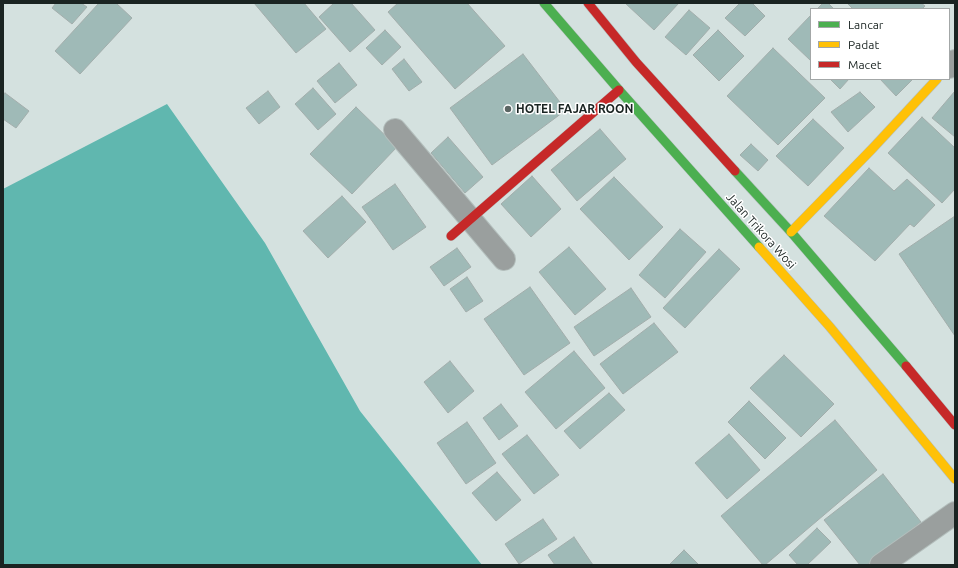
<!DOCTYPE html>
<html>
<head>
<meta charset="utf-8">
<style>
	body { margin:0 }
	#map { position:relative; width:958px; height:568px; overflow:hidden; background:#d4e1df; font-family:Ubuntu,sans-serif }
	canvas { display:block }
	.frame { position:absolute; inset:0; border:4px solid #1a2422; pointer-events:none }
	.legend { position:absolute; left:810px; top:8px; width:140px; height:72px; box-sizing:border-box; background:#fff; border:1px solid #a3a7a7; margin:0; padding:5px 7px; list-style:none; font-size:12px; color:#1a2422 }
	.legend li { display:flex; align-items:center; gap:8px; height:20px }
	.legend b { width:20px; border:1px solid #a3a7a7 }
</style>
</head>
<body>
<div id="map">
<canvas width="958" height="568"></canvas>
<div class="frame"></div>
<ul class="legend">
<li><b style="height:5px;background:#4caf50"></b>Lancar</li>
<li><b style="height:5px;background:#ffc107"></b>Padat</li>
<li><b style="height:5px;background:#c62828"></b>Macet</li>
</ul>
</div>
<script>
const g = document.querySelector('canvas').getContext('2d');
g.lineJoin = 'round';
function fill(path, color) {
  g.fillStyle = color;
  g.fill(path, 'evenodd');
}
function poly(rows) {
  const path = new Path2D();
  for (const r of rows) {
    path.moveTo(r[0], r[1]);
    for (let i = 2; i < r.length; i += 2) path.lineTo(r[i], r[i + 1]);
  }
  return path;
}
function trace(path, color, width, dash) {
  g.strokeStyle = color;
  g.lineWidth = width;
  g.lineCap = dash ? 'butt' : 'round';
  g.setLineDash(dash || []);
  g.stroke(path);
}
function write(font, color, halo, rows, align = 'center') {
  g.font = font + ' Ubuntu,sans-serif';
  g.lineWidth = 3;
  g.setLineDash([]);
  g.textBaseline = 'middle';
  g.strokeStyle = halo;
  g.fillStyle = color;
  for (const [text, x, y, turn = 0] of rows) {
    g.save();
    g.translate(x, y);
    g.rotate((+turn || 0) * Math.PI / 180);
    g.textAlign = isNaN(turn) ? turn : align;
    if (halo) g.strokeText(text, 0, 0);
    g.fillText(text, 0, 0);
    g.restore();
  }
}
fill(poly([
	[167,104,265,243,360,411,482,565,3,565,3,189]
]), '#60b7af');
const building = poly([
	[56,3,81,3,87,7,72,24,52,8,56,3],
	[99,3,116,3,132,18,80,74,55,51,99,3],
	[254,3,304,3,326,29,296,53,254,3],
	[334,3,351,3,375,30,350,52,319,17,334,3],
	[398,3,467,3,505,46,455,89,388,12,398,3],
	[625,3,679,3,654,30,625,3],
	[740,3,752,3,765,16,745,36,725,18,740,3],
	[823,3,828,3,834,9,817,9,823,3],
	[847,3,921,3,925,6,922,9,853,9,847,3],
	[689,10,710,28,686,55,665,37,689,10],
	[811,15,811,61,788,39,811,15],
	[385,30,401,47,382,65,366,48,385,30],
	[718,30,744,56,719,81,693,55,718,30],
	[773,48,825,98,778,145,727,96,773,48],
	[523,54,566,110,492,165,450,108,523,54],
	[404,59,422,82,409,91,392,69,404,59],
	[339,63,357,85,335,103,317,81,339,63],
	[830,79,849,79,840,89,830,79],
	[880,79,913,79,896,96,880,79],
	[313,88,336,114,318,130,295,104,313,88],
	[268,91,280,107,259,124,246,108,268,91],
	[955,91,955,137,932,118,955,91],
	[860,92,875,107,848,132,831,112,860,92],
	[5,93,29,111,16,128,3,119,3,96,5,93],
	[356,107,397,147,352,194,310,154,356,107],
	[922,117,955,148,955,189,942,203,888,153,922,117],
	[813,119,844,148,808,186,776,156,813,119],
	[600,129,626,159,577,201,551,170,600,129],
	[448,137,483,177,465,193,431,153,448,137],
	[751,144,768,160,758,171,740,155,751,144],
	[869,168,894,191,907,179,935,205,914,227,910,224,875,261,824,216,869,168],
	[532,176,561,209,531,237,501,204,532,176],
	[614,177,663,227,629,260,580,209,614,177],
	[395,184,426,227,393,250,362,207,395,184],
	[342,196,366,222,328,258,303,231,342,196],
	[955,216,955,336,899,254,955,216],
	[680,229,706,252,665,298,639,275,680,229],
	[569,247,606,289,575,315,539,272,569,247],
	[457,248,471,267,444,286,430,267,457,248],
	[719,249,740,269,685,328,663,308,719,249],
	[467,277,483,301,466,312,450,289,467,277],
	[530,287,570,343,524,375,484,319,530,287],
	[631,288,651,317,594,356,574,327,631,288],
	[654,323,678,352,623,394,600,364,654,323],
	[574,351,605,388,556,429,525,392,574,351],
	[784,355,834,404,801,437,750,388,784,355],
	[450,361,474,391,448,413,424,382,450,361],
	[609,393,625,410,580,449,564,431,609,393],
	[749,401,786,438,765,459,728,422,749,401],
	[501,404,518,426,499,440,483,418,501,404],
	[835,420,877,470,765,565,763,565,721,516,835,420],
	[467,422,496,463,466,484,437,443,467,422],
	[729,434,760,470,727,499,695,463,729,434],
	[527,435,559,475,534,494,502,454,527,435],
	[497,472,521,500,496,521,472,493,497,472],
	[883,474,921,522,867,565,860,565,824,520,883,474],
	[543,519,557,539,519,564,505,544,543,519],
	[817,528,831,542,807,565,798,565,789,555,817,528],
	[574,537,593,565,555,565,548,555,574,537],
	[684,550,699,565,669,565,684,550]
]);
fill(building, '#9fbab7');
trace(building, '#a2adab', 1);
const street = poly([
	[949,67,955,61],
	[395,130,504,259],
	[881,565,955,513]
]);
const fast = poly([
	[544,3,619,90,759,247],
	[735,171,791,232,906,366]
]);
const slow = poly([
	[791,232,872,149,937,79],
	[759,247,830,327,955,479]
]);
const jam = poly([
	[588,3,636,62,735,171],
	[451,236,619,90],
	[906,366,955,425]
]);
trace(street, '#b3bebc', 24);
trace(fast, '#b3bebc', 10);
trace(slow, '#b3bebc', 10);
trace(jam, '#b3bebc', 10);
trace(street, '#9a9f9e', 22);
trace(fast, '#4caf50', 9);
trace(slow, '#ffc107', 9);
trace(jam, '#c62828', 9);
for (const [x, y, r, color] of [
	[508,109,4,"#5b6664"]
]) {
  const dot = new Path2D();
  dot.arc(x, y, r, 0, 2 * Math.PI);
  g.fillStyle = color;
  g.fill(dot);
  trace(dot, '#fff', 1.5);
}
write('bold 12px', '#1a2422', '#fff', [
	["HOTEL FAJAR ROON",516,109]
], 'left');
write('12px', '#1a2422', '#fff', [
	["Jalan Trikora Wosi",761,231,48]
]);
</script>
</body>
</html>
